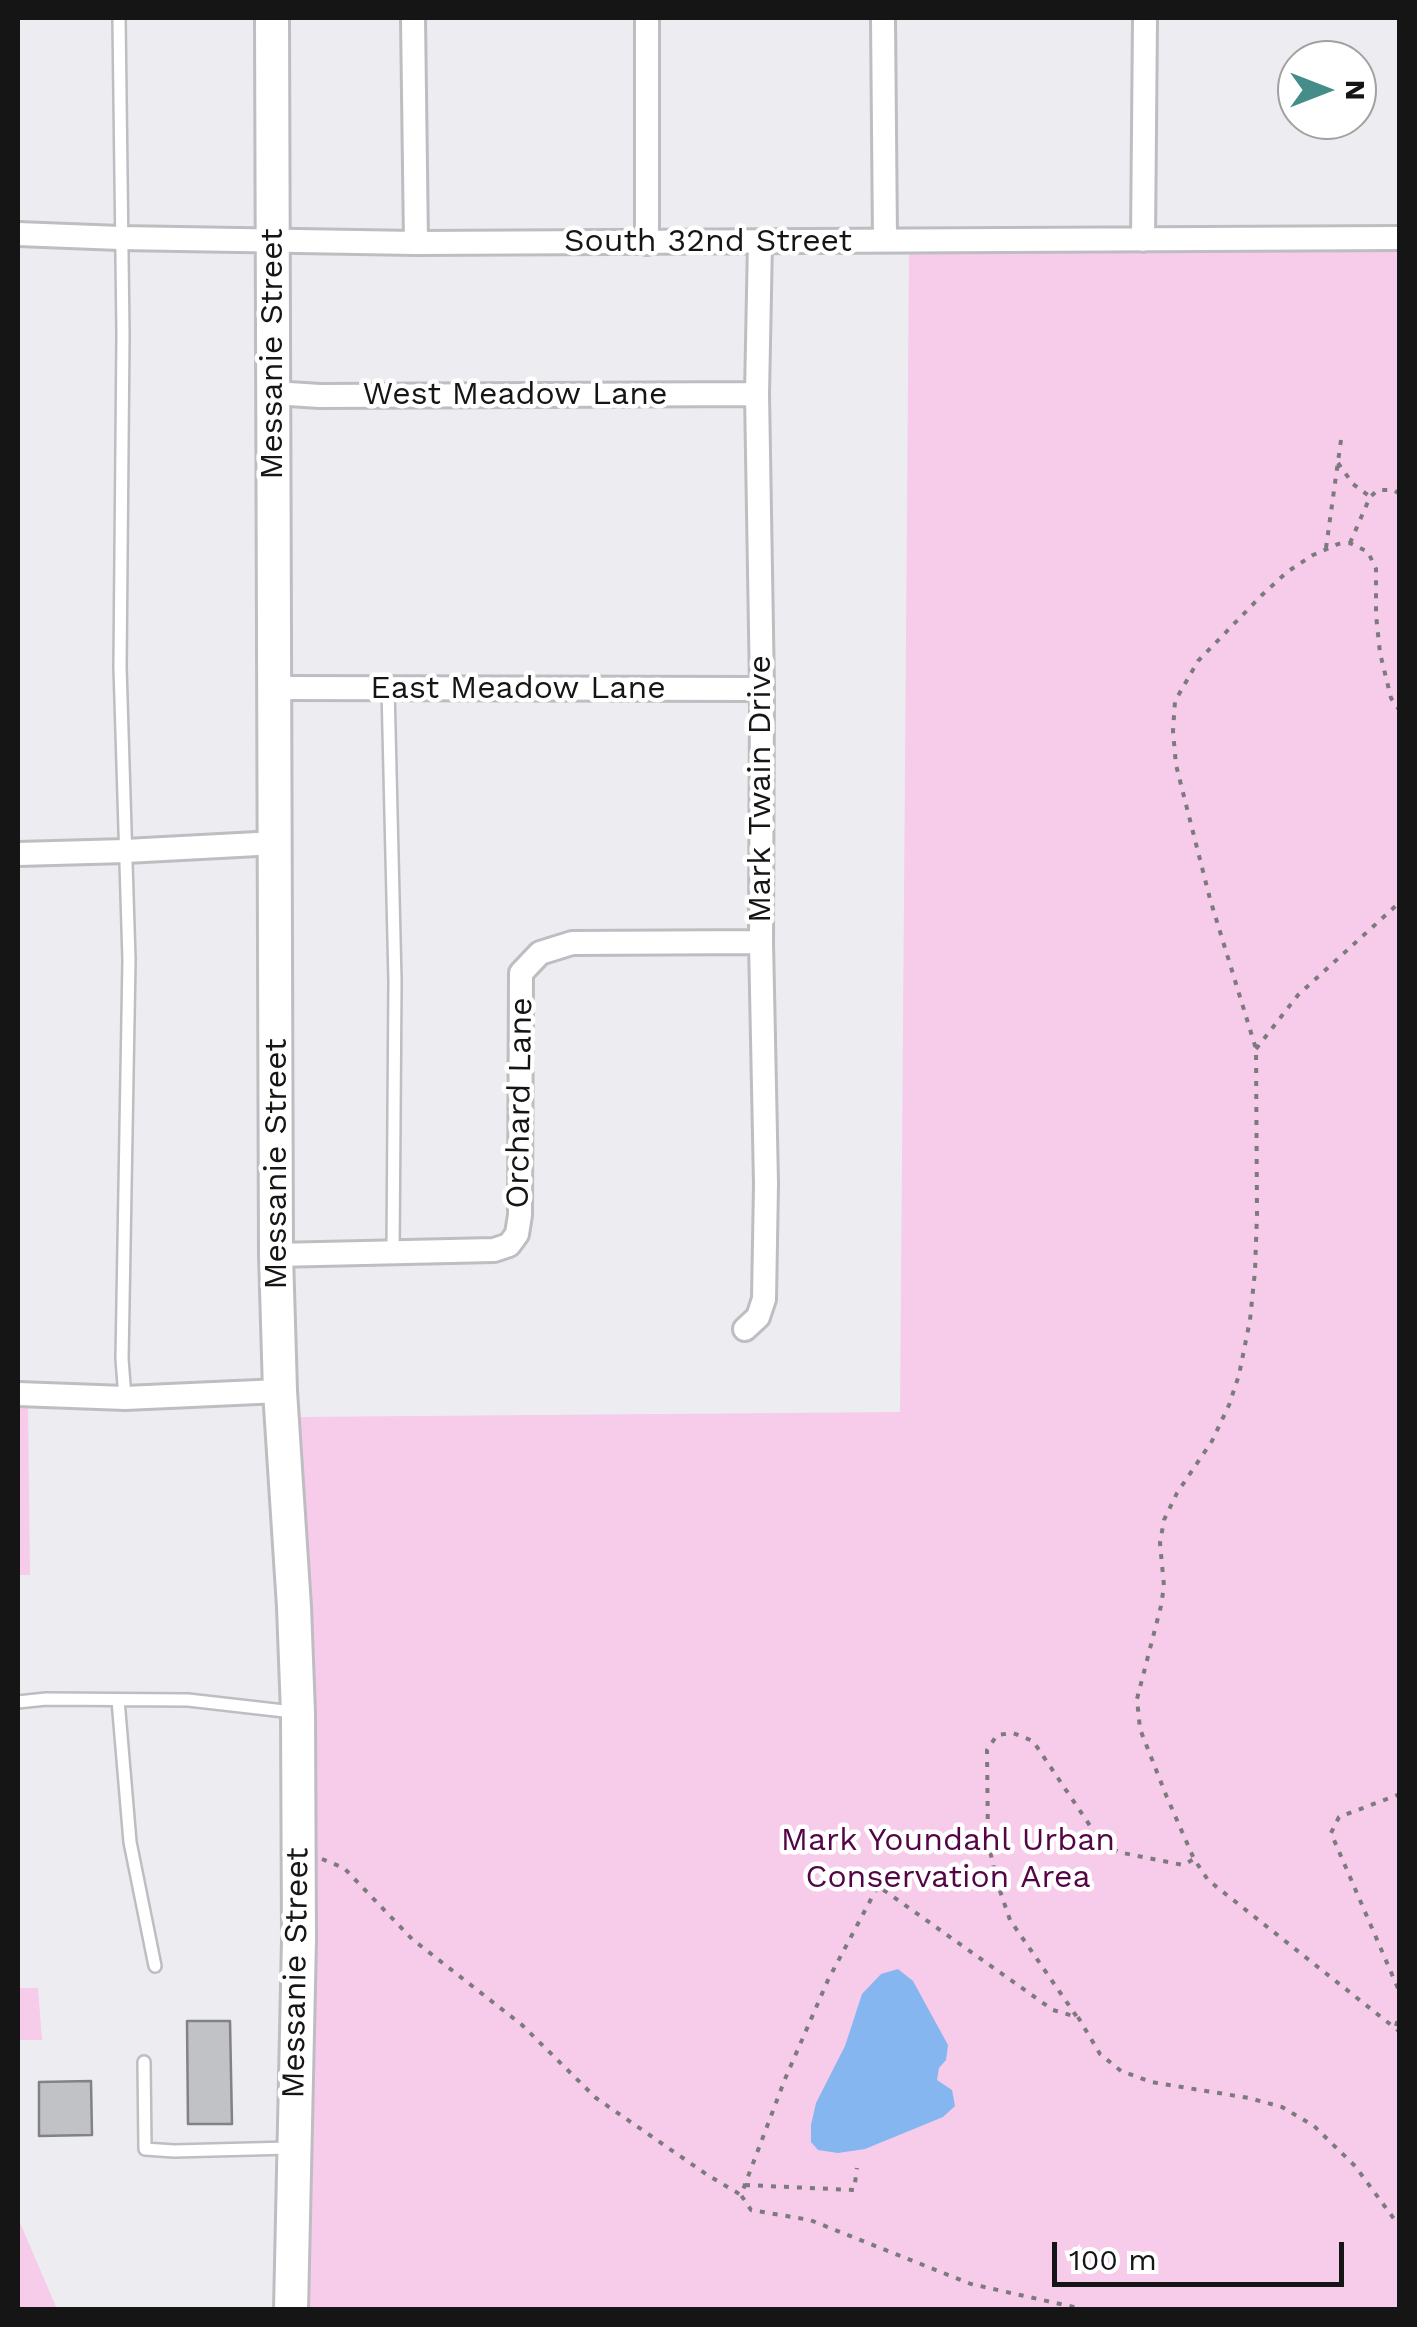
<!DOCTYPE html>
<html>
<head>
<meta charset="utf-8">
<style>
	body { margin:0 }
	#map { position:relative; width:1417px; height:2327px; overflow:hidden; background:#ededf1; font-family:"Work Sans",sans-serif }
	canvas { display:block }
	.frame { position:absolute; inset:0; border:20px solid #151516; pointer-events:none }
	.north { position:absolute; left:1277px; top:40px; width:100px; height:100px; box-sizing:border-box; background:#fff; border:2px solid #a1a1a2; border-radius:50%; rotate:90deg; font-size:28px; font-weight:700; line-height:40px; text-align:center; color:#151516 }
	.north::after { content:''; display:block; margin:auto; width:35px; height:45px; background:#458d88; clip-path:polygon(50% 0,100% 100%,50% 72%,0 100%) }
	.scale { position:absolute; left:1052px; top:2242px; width:292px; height:45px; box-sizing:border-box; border:5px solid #151516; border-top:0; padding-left:12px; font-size:30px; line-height:35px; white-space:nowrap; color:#151516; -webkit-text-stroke:8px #fff; paint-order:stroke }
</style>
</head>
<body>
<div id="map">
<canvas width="1417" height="2327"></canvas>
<div class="frame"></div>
<div class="north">N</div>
<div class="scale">100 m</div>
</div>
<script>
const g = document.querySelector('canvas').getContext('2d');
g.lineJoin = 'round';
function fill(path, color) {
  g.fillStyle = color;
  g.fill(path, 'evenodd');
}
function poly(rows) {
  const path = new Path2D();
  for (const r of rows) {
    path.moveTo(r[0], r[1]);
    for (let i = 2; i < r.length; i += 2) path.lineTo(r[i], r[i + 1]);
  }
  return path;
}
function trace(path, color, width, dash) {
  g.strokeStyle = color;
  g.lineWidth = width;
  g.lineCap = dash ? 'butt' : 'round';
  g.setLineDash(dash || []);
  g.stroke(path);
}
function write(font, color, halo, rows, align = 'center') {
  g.font = font + ' "Work Sans",sans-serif';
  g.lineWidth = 9;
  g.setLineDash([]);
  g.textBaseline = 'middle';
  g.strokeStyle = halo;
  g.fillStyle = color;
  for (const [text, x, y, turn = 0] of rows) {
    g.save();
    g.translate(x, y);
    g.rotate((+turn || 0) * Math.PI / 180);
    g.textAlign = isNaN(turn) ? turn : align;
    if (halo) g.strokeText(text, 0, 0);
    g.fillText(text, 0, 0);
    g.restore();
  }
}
fill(poly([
	[1399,247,1399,2309,310,2309,310,1700,294,1417,900,1412,909,250],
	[18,1400,28,1401,30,1575,18,1575],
	[18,1988,38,1988,42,2040,18,2040],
	[18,2218,57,2309,18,2309]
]), '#f7cbea');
fill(poly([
	[898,1969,913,1981,948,2045,946,2060,939,2068,937,2080,952,2090,955,2106,943,2117,865,2149,838,2153,818,2150,811,2142,811,2125,816,2103,845,2046,862,1994,881,1974]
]), '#86b6ef');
const building = poly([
	[187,2021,230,2021,232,2124,188,2124,187,2021],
	[91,2081,92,2135,39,2136,39,2082,91,2081]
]);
fill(building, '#c1c2c6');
trace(building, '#818286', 2.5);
const lane = poly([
	[119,18,123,334,120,667,129,960,122,1359,125,1398],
	[388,688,395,981,393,1251],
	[118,1700,130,1842,155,1966],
	[18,1702,46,1699,188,1700,293,1712],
	[144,2062,145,2149,174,2151,290,2148]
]);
const street = poly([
	[413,18,416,243],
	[883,18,885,240],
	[18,234,120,238,416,243,1400,238],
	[1143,240,1145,18],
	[647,243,647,18],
	[273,393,320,396,757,394],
	[275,688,762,689],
	[18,854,126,851,276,843],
	[276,1255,494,1250,509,1245,517,1234,520,1215,521,973,540,953,572,943,761,942],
	[745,1329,758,1317,764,1299,766,1184,761,942,762,689,757,394,760,242],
	[18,1394,125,1398,280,1391]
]);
const secondary = poly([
	[272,18,276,1255,280,1391,294,1607,298,1713,299,1939,291,2310]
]);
trace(lane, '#bebdc1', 16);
trace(street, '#bebdc1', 28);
trace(secondary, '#bebdc1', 38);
trace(poly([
	[1338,463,1353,484,1369,496],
	[1350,543,1370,497,1378,490,1393,490,1400,494],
	[1326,548,1341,440],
	[1400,711,1391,698,1380,653,1376,615,1376,569,1368,552,1350,543,1338,544,1313,555,1287,572,1262,595,1198,661,1175,701,1173,731,1176,765,1210,899,1256,1049,1257,1214,1255,1271,1250,1320,1239,1375,1229,1405,1212,1441,1177,1493,1164,1520,1160,1543,1164,1586,1161,1606,1137,1699,1140,1729,1166,1795,1194,1859,1208,1880,1400,2032],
	[1256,1049,1298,995,1400,902],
	[1400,1794,1339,1817,1331,1833,1400,1993],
	[322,1859,344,1868,412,1939,522,2025,596,2098,706,2174,741,2195],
	[1078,2017,1100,2054,1121,2071,1151,2082,1249,2098,1282,2107,1314,2126,1355,2166,1400,2227],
	[1396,2026,1400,2012],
	[745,2185,854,2190,857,2168],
	[18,2307,18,2310],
	[1087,2310,971,2284,810,2220,751,2210,741,2195,785,2079,828,1980,878,1886,1053,2010,1077,2017,1010,1920,997,1882,988,1842,987,1750,997,1735,1013,1733,1033,1741,1099,1839,1118,1852,1183,1865,1194,1859]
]), '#7b7b7e', 4, [5, 8]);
trace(lane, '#fff', 11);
trace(street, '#fff', 22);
trace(secondary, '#fff', 32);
write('32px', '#151516', '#fff', [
	["South 32nd Street",708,242],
	["Messanie Street",273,354,-90],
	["West Meadow Lane",515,395],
	["East Meadow Lane",518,689],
	["Mark Twain Drive",761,789,-90],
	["Orchard Lane",520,1103,-89],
	["Messanie Street",277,1164,-90],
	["Messanie Street",296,1973,-89]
]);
write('32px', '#530545', '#fff', [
	["Mark Youndahl Urban",948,1841],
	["Conservation Area",948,1878]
]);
</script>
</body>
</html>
